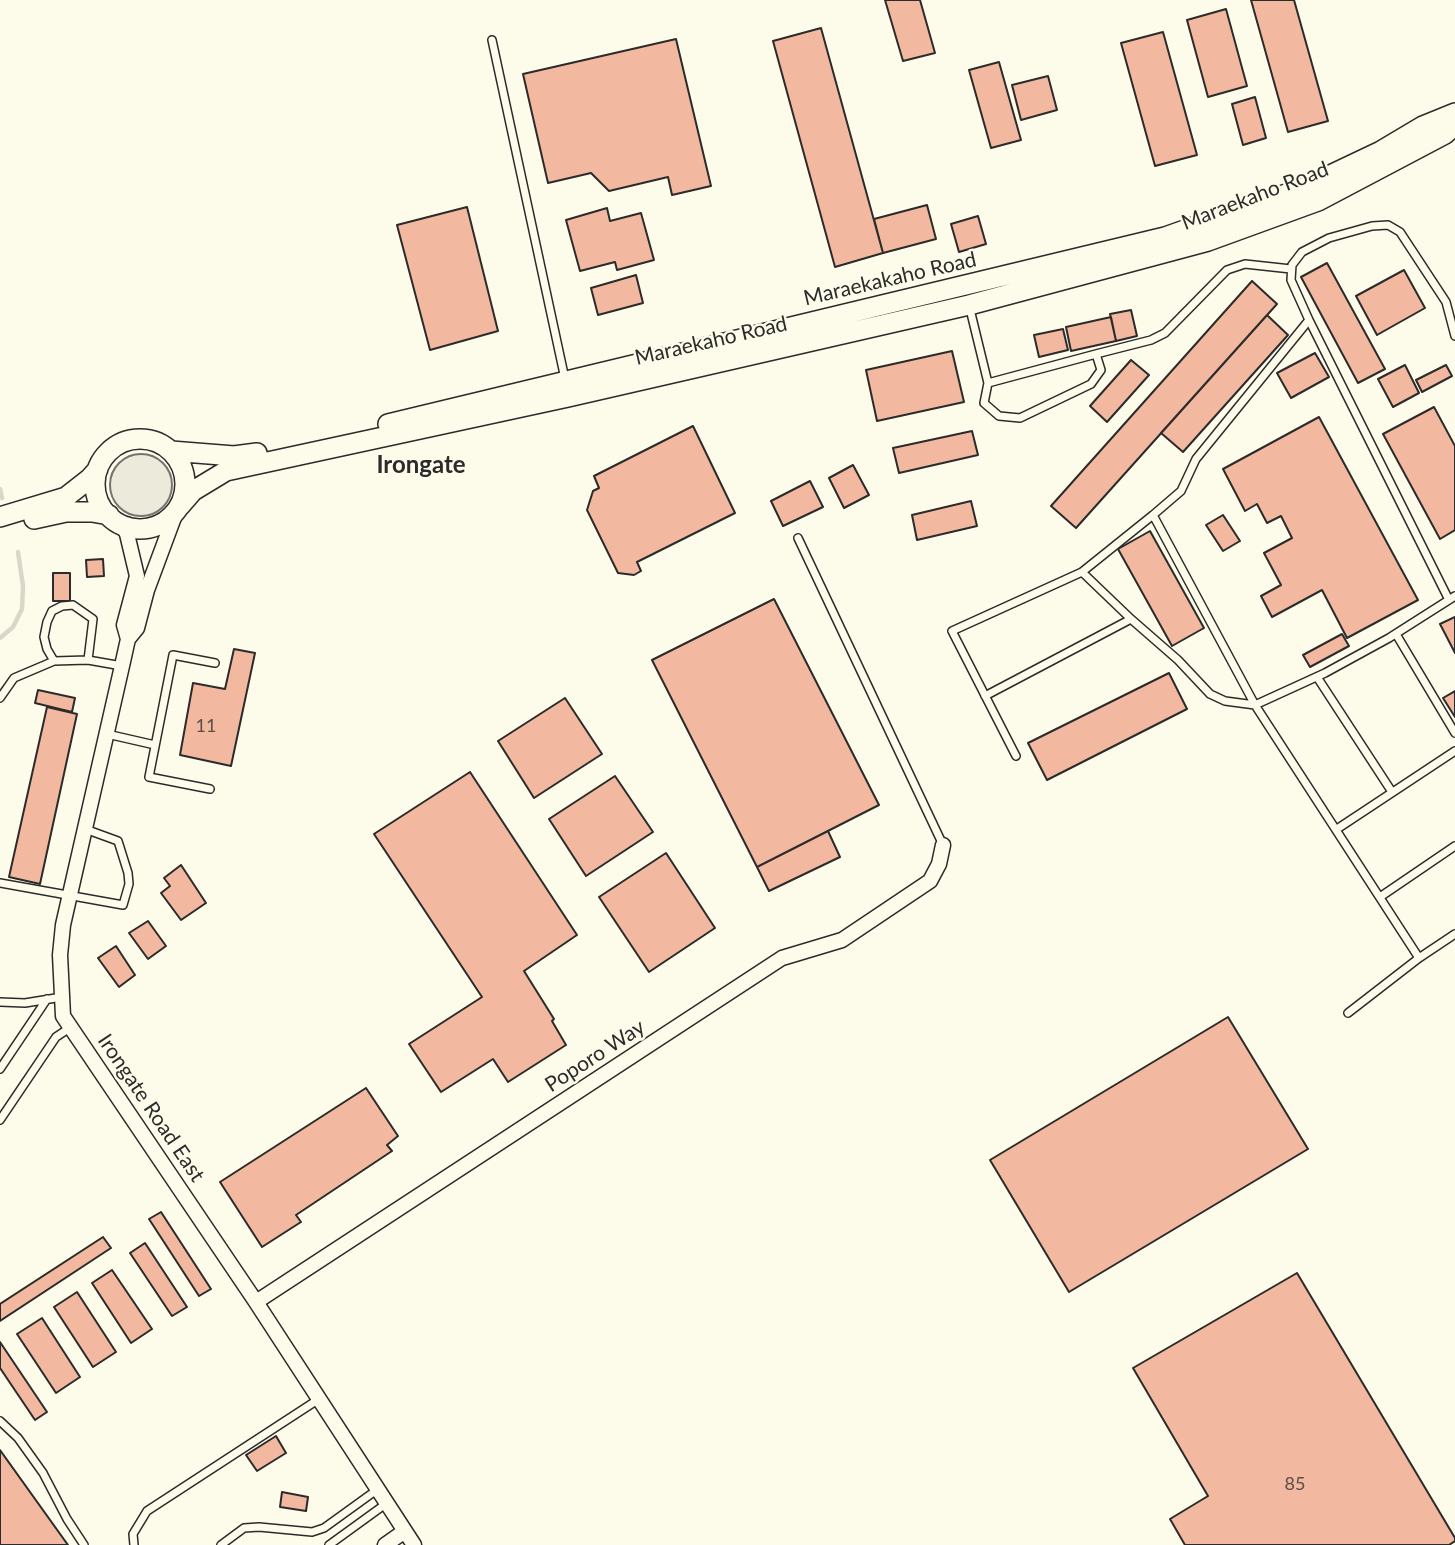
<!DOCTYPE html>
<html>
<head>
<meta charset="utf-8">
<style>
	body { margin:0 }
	canvas { display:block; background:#fdfbea }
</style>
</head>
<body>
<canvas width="1455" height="1545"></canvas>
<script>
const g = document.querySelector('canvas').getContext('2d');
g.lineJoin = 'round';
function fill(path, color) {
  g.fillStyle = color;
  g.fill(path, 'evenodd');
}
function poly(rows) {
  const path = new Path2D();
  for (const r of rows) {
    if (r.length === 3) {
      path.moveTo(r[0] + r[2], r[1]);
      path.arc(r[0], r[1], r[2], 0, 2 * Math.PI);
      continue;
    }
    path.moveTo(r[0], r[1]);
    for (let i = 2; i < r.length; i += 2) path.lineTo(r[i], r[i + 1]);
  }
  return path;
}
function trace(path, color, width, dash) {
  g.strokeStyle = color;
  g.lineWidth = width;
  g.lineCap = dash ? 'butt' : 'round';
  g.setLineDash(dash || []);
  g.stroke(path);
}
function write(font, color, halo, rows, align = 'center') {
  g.font = font + ' Lato,sans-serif';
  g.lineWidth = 5;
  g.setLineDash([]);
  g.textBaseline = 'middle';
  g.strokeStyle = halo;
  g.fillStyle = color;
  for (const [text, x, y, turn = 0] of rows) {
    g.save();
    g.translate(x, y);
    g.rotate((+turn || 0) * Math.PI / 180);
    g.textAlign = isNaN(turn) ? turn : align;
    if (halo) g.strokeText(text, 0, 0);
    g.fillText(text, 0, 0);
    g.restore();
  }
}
const green = poly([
	[141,485,31]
]);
fill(green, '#ecebdb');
trace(green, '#74746e', 2);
trace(poly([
	[0,489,2,498],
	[0,638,13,627,22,609,23,586,18,552]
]), '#d8d7c9', 4.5);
const building = poly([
	[885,0,920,0,935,53,903,61,885,0],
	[1251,0,1294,0,1328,121,1288,132,1251,0],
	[1226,9,1247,86,1208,97,1187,20,1226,9],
	[821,28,883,253,835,267,773,41,821,28],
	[1163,32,1197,155,1155,166,1121,43,1163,32],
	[676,39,711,186,672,195,668,177,609,191,591,173,548,183,523,74,676,39],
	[999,62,1021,140,991,148,969,70,999,62],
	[1048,76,1057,110,1021,120,1012,85,1048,76],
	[1255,97,1266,138,1243,145,1232,104,1255,97],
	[927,205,936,239,883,253,874,219,927,205],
	[467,207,498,331,430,350,397,225,467,207],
	[607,208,610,221,641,213,654,260,617,270,615,262,580,271,566,220,607,208],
	[978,216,986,244,959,252,951,224,978,216],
	[1327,263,1385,369,1358,383,1301,277,1327,263],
	[1404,270,1425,308,1377,335,1356,296,1404,270],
	[636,275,643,303,598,315,591,288,636,275],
	[1252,281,1277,304,1076,528,1051,506,1252,281],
	[1131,310,1137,336,1116,341,1110,314,1131,310],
	[1267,315,1288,335,1183,452,1161,433,1267,315],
	[1111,317,1116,341,1071,351,1066,327,1111,317],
	[1063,329,1068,350,1039,357,1034,335,1063,329],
	[952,351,964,402,877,421,866,370,952,351],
	[1315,353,1329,377,1291,398,1277,373,1315,353],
	[1131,360,1149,375,1107,422,1090,406,1131,360],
	[1405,365,1419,393,1393,407,1378,379,1405,365],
	[1446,365,1452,376,1422,392,1416,380,1446,365],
	[1434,407,1455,446,1455,530,1440,539,1383,434,1434,407],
	[1319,417,1418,600,1347,638,1322,590,1272,617,1261,596,1281,585,1264,553,1292,538,1281,516,1267,523,1257,504,1245,511,1223,469,1319,417],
	[693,426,735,513,637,562,641,571,634,575,618,573,587,510,593,491,599,488,594,476,693,426],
	[972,431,978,455,899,473,893,448,972,431],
	[853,465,869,495,844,508,829,478,853,465],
	[810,481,823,507,783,526,771,501,810,481],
	[971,501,977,526,917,540,912,515,971,501],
	[1223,515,1240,541,1223,551,1206,525,1223,515],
	[1150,531,1204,628,1172,646,1118,549,1150,531],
	[103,559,104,576,87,577,86,560,103,559],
	[53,573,70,573,70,601,53,601,53,573],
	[774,599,879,805,757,867,652,660,774,599],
	[1455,617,1455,653,1440,624,1455,617],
	[1342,634,1349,646,1310,667,1303,655,1342,634],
	[234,649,255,653,231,766,180,755,193,683,225,689,234,649],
	[1169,673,1187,709,1047,780,1028,743,1169,673],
	[38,690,75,698,72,712,35,703,38,690],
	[1455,691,1455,717,1443,698,1455,691],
	[565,698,602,754,534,798,498,741,565,698],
	[47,707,77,714,40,884,9,877,47,707],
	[470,772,577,935,524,971,554,1019,552,1021,566,1045,508,1082,493,1059,441,1092,409,1044,482,997,374,834,470,772],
	[615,776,653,832,586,876,549,819,615,776],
	[828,831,840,857,769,891,757,867,828,831],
	[666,853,715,928,649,972,599,897,666,853],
	[181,865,206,903,181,920,161,893,170,886,164,878,181,865],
	[148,921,166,946,148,959,129,933,148,921],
	[116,946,135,975,119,987,98,958,116,946],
	[1228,1017,1308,1149,1069,1292,990,1160,1228,1017],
	[366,1088,398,1136,387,1145,392,1151,296,1215,301,1222,262,1247,220,1182,366,1088],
	[161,1212,211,1289,199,1296,149,1219,161,1212],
	[103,1237,111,1248,0,1321,0,1304,103,1237],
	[145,1243,187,1307,172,1316,130,1253,145,1243],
	[112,1270,152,1329,131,1343,92,1283,112,1270],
	[1297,1273,1455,1538,1455,1541,1449,1545,1185,1545,1170,1519,1208,1496,1133,1368,1297,1273],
	[77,1292,116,1352,93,1367,54,1307,77,1292],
	[42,1318,80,1377,56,1393,17,1334,42,1318],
	[0,1342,47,1412,35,1420,0,1368,0,1342],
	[276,1436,286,1453,257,1471,246,1455,276,1436],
	[0,1450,68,1545,0,1545,0,1450],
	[282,1492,308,1497,306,1511,280,1507,282,1492]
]);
fill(building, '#f2b8a0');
trace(building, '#2b2b2b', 2);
const service = poly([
	[492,40,565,379],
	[969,305,988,383],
	[1309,320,1291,280,1292,265,1302,252,1329,238,1372,226,1388,225,1400,232,1446,302,1455,336],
	[1096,354,1101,370,1091,384,1020,418,999,416,984,403,988,383,1096,354,1151,340,1165,333,1227,270,1245,264,1291,269],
	[798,538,943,845],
	[1082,572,1131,619],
	[1396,634,1455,733],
	[54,661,47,649,44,637,47,622,52,611,62,606,73,605,93,619,88,660],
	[1317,677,1392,792],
	[985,696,1131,619,1178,660,1210,694,1225,701,1255,705,1325,673,1389,638,1455,596],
	[0,698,14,678,54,661,88,660,122,666],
	[107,734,155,745],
	[1016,756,952,631,1082,572,1153,515],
	[210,789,149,777,173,655,215,663],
	[1337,829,1455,751],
	[0,883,123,905,129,884,128,873,118,841,85,829],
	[1380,897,1455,846],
	[1419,958,1255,705,1153,515,1181,491,1196,459,1309,320,1449,600],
	[0,1002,25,1003,62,997],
	[1348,1013,1419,958,1455,934],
	[0,1069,47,999],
	[0,1120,56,1037,71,1027],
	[0,1421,18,1438,43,1473,67,1519,84,1545],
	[134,1545,133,1534,147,1511,319,1399],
	[221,1545,244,1528,259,1527,312,1532,324,1528,378,1489],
	[329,1545,387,1503]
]);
const minor = poly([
	[122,524,127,534,137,576,124,625,128,639,122,666,63,925,60,955,63,1016,256,1302,414,1545],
	[128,639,137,628,147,590,176,512],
	[256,1302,782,958,842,940,930,881,939,864,943,845],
	[385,1545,405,1531]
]);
const secondary = poly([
	[388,424,1165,237,1303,188,1381,151,1423,126,1455,113],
	[140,484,45],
	[171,451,234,456,257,453],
	[180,506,193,491,226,471,568,397,969,305,1208,241,1318,201,1445,134,1455,125],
	[0,517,66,497,89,479,98,469],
	[34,519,66,512,92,512,109,515]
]);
trace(service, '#2b2b2b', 10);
trace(minor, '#2b2b2b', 17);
trace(secondary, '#2b2b2b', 22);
trace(service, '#fdfbea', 7);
trace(minor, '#fdfbea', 14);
trace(secondary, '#fdfbea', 19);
write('18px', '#5d4e48', null, [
	["11",206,726],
	["85",1295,1484]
]);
write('21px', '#2b2b2b', '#fdfbea', [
	["Maraekaho Road",1255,196,-21],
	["Maraekakaho Road",890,279,-13],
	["Maraekaho Road",711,341,-13],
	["Poporo Way",595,1056,-33],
	["Irongate Road East",151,1108,56]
]);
write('bold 24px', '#2b2b2b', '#fdfbea', [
	["Irongate",421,465]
]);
</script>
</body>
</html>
